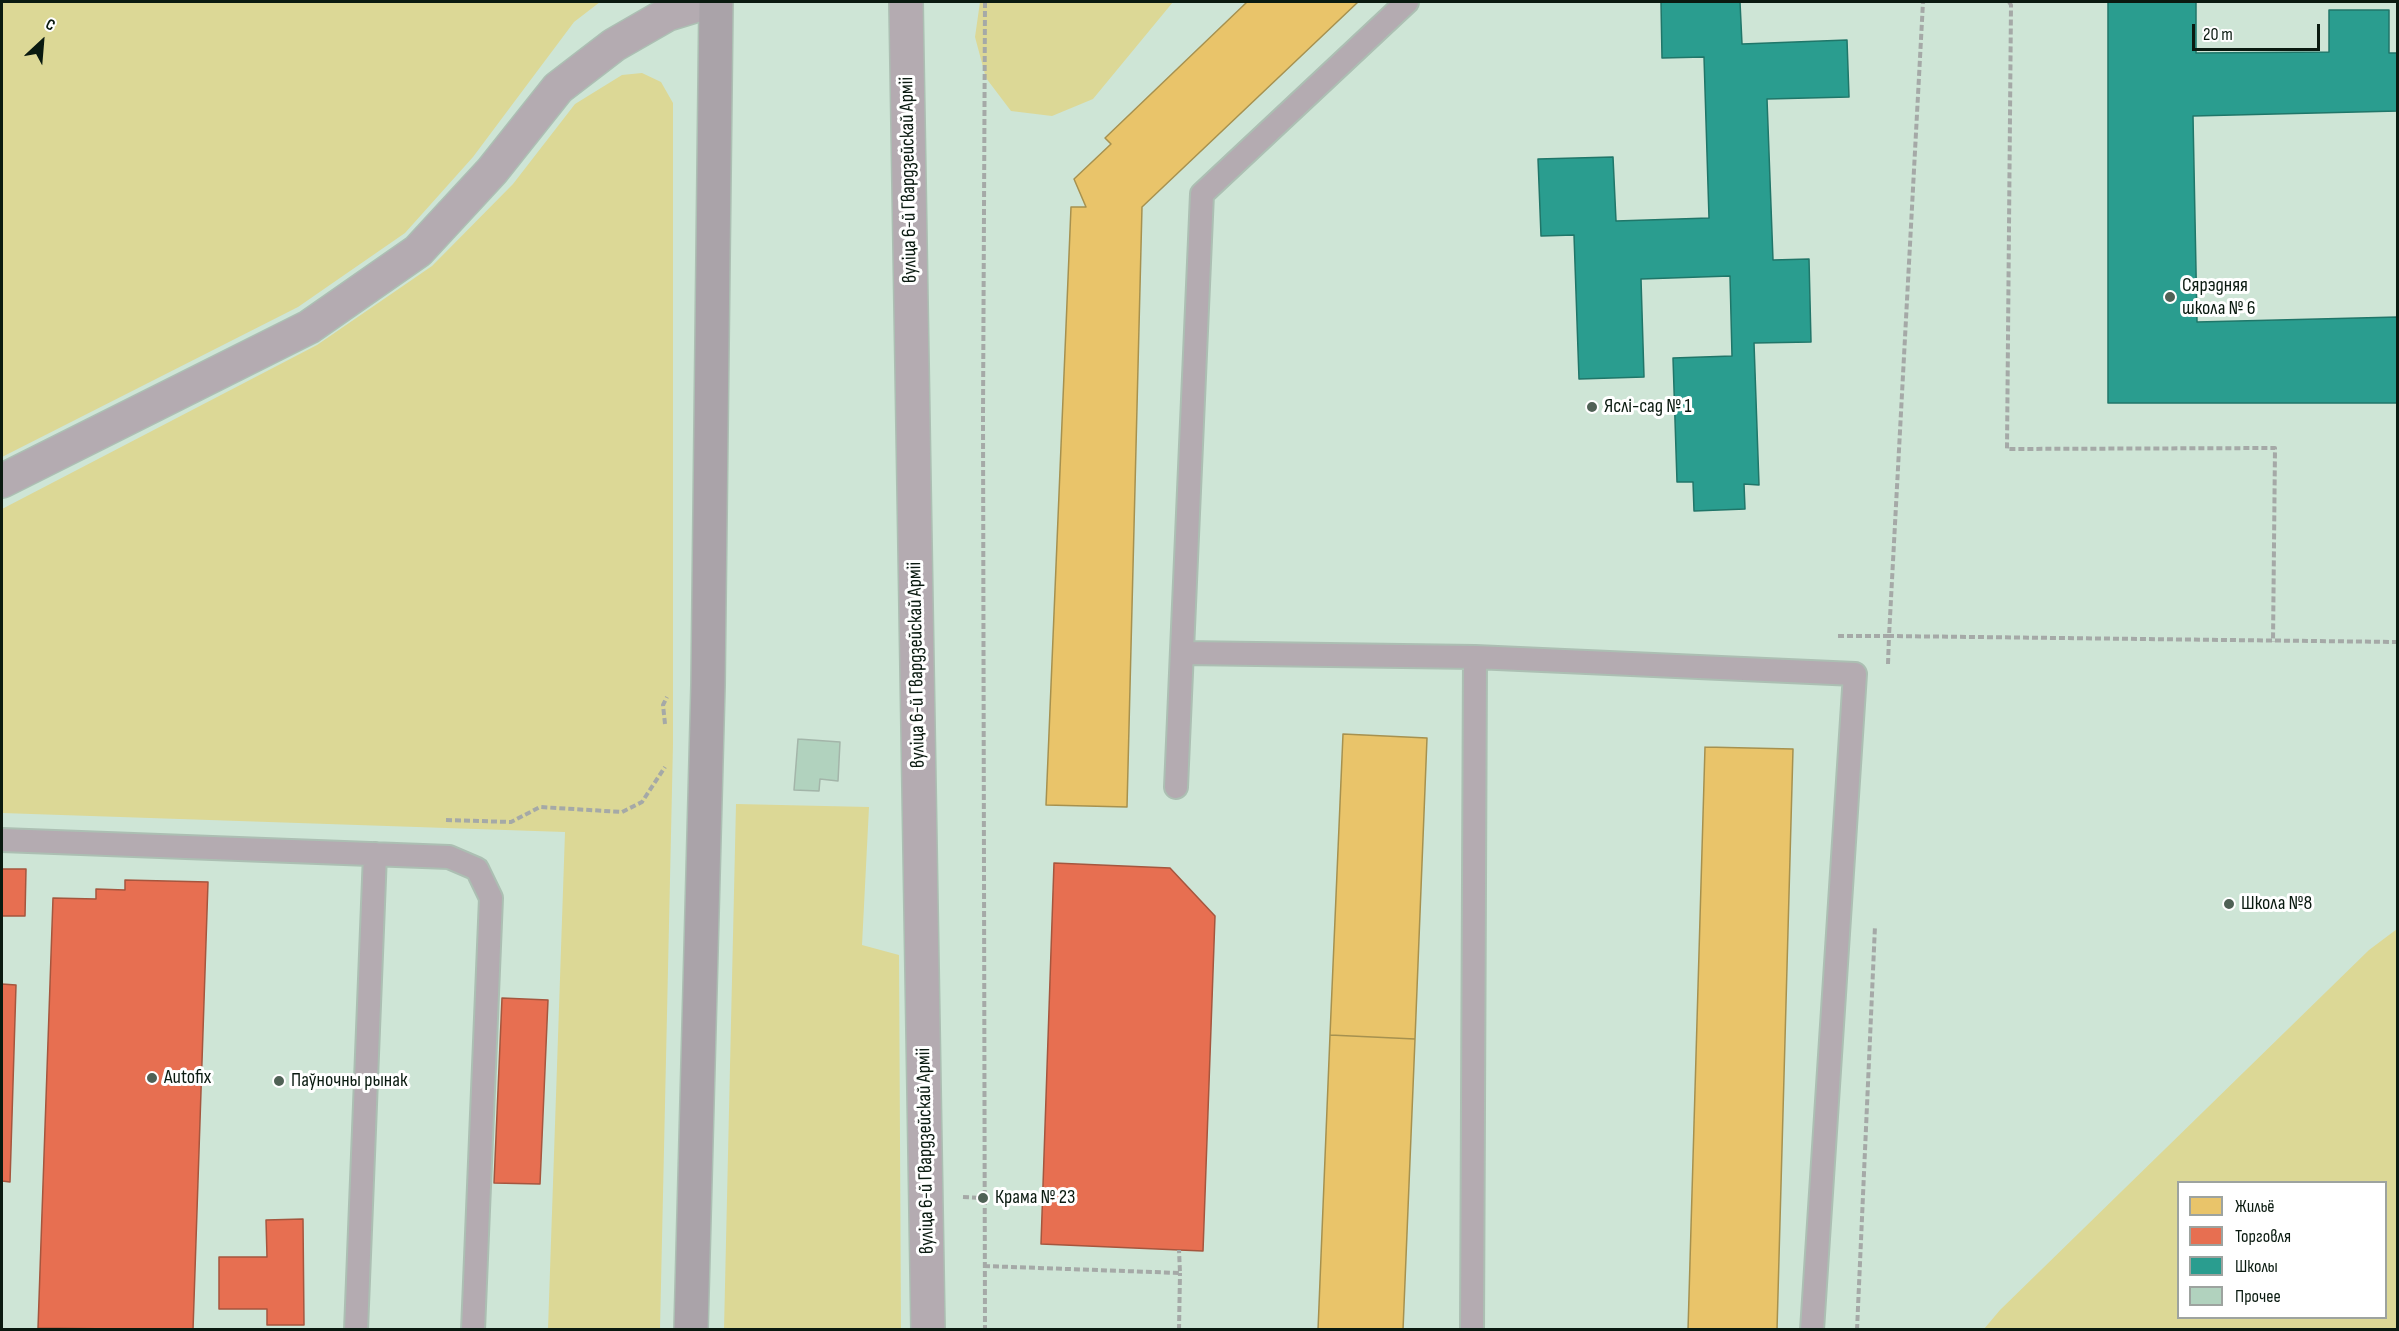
<!DOCTYPE html>
<html>
<head>
<meta charset="utf-8">
<style>
	body { margin:0 }
	#map { position:relative; width:2399px; height:1331px; overflow:hidden; background:#cee5d6; font-family:"Sofia Sans Condensed",sans-serif }
	canvas { display:block }
	.frame { position:absolute; inset:0; border:3px solid #0a1a10; pointer-events:none }
	.legend { position:absolute; left:2177px; top:1181px; width:210px; height:138px; box-sizing:border-box; background:#fff; border:2px solid #9da39f; margin:0; padding:8px 10px; list-style:none; font-size:18px; color:#0a1a10 }
	.legend li { display:flex; align-items:center; gap:12px; height:30px }
	.legend b { width:30px; border:2px solid #9da39f }
	.north { position:absolute; left:12px; top:12px; width:60px; height:60px; -webkit-text-stroke:4px #fff; paint-order:stroke; rotate:26deg; font-size:16px; font-weight:700; line-height:24px; text-align:center; color:#0a1a10 }
	.north::after { content:''; display:block; margin:auto; width:21px; height:27px; background:#0a1a10; clip-path:polygon(50% 0,100% 100%,50% 72%,0 100%) }
	.scale { position:absolute; left:2192px; top:24px; width:128px; height:27px; box-sizing:border-box; border:3px solid #0a1a10; border-top:0; padding-left:8px; font-size:18px; line-height:21px; white-space:nowrap; color:#0a1a10; -webkit-text-stroke:4px #fff; paint-order:stroke }
</style>
</head>
<body>
<div id="map">
<canvas width="2399" height="1331"></canvas>
<div class="frame"></div>
<ul class="legend">
<li><b style="height:16px;background:#e9c46a"></b>Жильё</li>
<li><b style="height:16px;background:#e76f51"></b>Торговля</li>
<li><b style="height:16px;background:#2a9d8f"></b>Школы</li>
<li><b style="height:16px;background:#b1d2be"></b>Прочее</li>
</ul>
<div class="north">С</div>
<div class="scale">20 m</div>
</div>
<script>
const g = document.querySelector('canvas').getContext('2d');
g.lineJoin = 'round';
function fill(path, color) {
  g.fillStyle = color;
  g.fill(path, 'evenodd');
}
function poly(rows) {
  const path = new Path2D();
  for (const r of rows) {
    path.moveTo(r[0], r[1]);
    for (let i = 2; i < r.length; i += 2) path.lineTo(r[i], r[i + 1]);
  }
  return path;
}
function trace(path, color, width, dash) {
  g.strokeStyle = color;
  g.lineWidth = width;
  g.lineCap = dash ? 'butt' : 'round';
  g.setLineDash(dash || []);
  g.stroke(path);
}
function write(font, color, halo, rows, align = 'center') {
  g.font = font + ' "Sofia Sans Condensed",sans-serif';
  g.lineWidth = 6;
  g.setLineDash([]);
  g.textBaseline = 'middle';
  g.strokeStyle = halo;
  g.fillStyle = color;
  for (const [text, x, y, turn = 0] of rows) {
    g.save();
    g.translate(x, y);
    g.rotate((+turn || 0) * Math.PI / 180);
    g.textAlign = isNaN(turn) ? turn : align;
    if (halo) g.strokeText(text, 0, 0);
    g.fillText(text, 0, 0);
    g.restore();
  }
}
fill(poly([
	[2,2,600,2,574,22,473,157,405,233,298,307,2,457],
	[980,2,1173,2,1093,99,1052,116,1011,111,986,78,975,37],
	[642,73,661,82,673,103,673,744,660,1329,548,1329,565,832,2,813,2,509,317,345,432,266,513,184,575,104,622,75],
	[736,804,869,807,862,945,899,955,901,1329,724,1329],
	[2397,929,2397,1329,1984,1329,2000,1310,2369,950],
	[2178,1182,2386,1182,2386,1318,2178,1318]
]), '#dcd896');
const homes = poly([
	[1247,2,1358,2,1142,207,1127,807,1046,805,1071,207,1086,207,1074,179,1111,144,1105,138,1247,2],
	[1343,734,1427,738,1415,1039,1330,1035,1343,734],
	[1705,747,1793,749,1777,1330,1688,1330,1705,747],
	[1330,1035,1415,1039,1403,1330,1318,1330,1330,1035]
]);
fill(homes, '#e9c46a');
trace(homes, '#a6914f', 1.5);
const shops = poly([
	[1054,863,1170,868,1215,916,1203,1251,1041,1244,1054,863],
	[2,869,26,869,25,916,2,916,2,869],
	[125,880,208,882,193,1330,38,1328,53,898,96,899,96,889,125,890,125,880],
	[2,984,16,985,10,1182,2,1181,2,984],
	[502,998,548,1000,540,1184,494,1183,502,998],
	[303,1219,304,1325,267,1325,267,1309,219,1309,219,1257,267,1257,266,1220,303,1219]
]);
fill(shops, '#e76f51');
trace(shops, '#a5563e', 1.5);
const schools = poly([
	[1661,2,1740,2,1742,44,1847,40,1849,97,1767,99,1773,260,1809,259,1811,342,1754,343,1759,485,1744,484,1745,509,1694,511,1693,482,1677,482,1673,358,1732,356,1730,276,1641,279,1644,377,1579,379,1574,235,1541,236,1538,159,1613,157,1616,221,1709,218,1704,57,1662,58,1661,2],
	[2108,2,2196,2,2196,53,2329,52,2329,10,2389,10,2389,53,2398,53,2398,111,2193,116,2197,322,2398,317,2398,403,2108,403,2108,2]
]);
fill(schools, '#2a9d8f');
trace(schools, '#207669', 1.5);
const building = poly([
	[798,739,840,742,838,781,820,779,819,791,794,790,798,739]
]);
fill(building, '#b1d2be');
trace(building, '#a3b5a9', 1.5);
const service = poly([
	[1184,653,1475,657,1855,674,1812,1330],
	[1176,787,1202,194,1407,2],
	[2,840,449,857,477,869,491,898,473,1330],
	[356,1330,375,854],
	[1472,1330,1475,657]
]);
const minor = poly([
	[906,2,928,1330],
	[2,481,309,327,418,251,492,171,558,88,614,45,668,14,707,2]
]);
const primary = poly([
	[691,1330,708,685,716,2]
]);
trace(service, '#acbfb3', 26);
trace(minor, '#acbfb3', 36);
trace(primary, '#acbfb3', 36);
trace(poly([
	[985,2,983,417,985,1330],
	[2009,2,2011,5,2007,449,2275,448,2273,642],
	[1838,636,1889,636,1923,2],
	[1888,664,1889,636,2398,642],
	[665,724,663,705,667,697],
	[446,820,511,822,540,807,622,812,642,802,665,767],
	[963,1197,983,1198],
	[984,1266,1180,1273,1179,1250],
	[1179,1330,1180,1273],
	[1857,1330,1875,926]
]), '#a5a9a7', 4, [6, 3]);
trace(service, '#b4abb1', 22);
trace(minor, '#b4abb1', 33);
trace(primary, '#aaa3a9', 33);
for (const [x, y, r, color] of [
	[2170,297,6,"#4f6155"],
	[1592,407,6,"#4f6155"],
	[2229,904,6,"#4f6155"],
	[152,1078,6,"#4f6155"],
	[279,1081,6,"#4f6155"],
	[983,1198,6,"#4f6155"]
]) {
  const dot = new Path2D();
  dot.arc(x, y, r, 0, 2 * Math.PI);
  g.fillStyle = color;
  g.fill(dot);
  trace(dot, '#fff', 2);
}
write('20px', '#0a1a10', '#fff', [
	["вуліца 6-й Гвардзейскай Арміі",909,180,-91],
	["вуліца 6-й Гвардзейскай Арміі",917,665,-91],
	["вуліца 6-й Гвардзейскай Арміі",926,1151,-91]
]);
write('20px', '#0a1a10', '#fff', [
	["Сярэдняя",2182,286],
	["школа № 6",2182,309],
	["Яслі-сад № 1",1604,407],
	["Школа №8",2241,904],
	["Autofix",164,1078],
	["Паўночны рынак",291,1081],
	["Крама № 23",995,1198]
], 'left');
</script>
</body>
</html>
